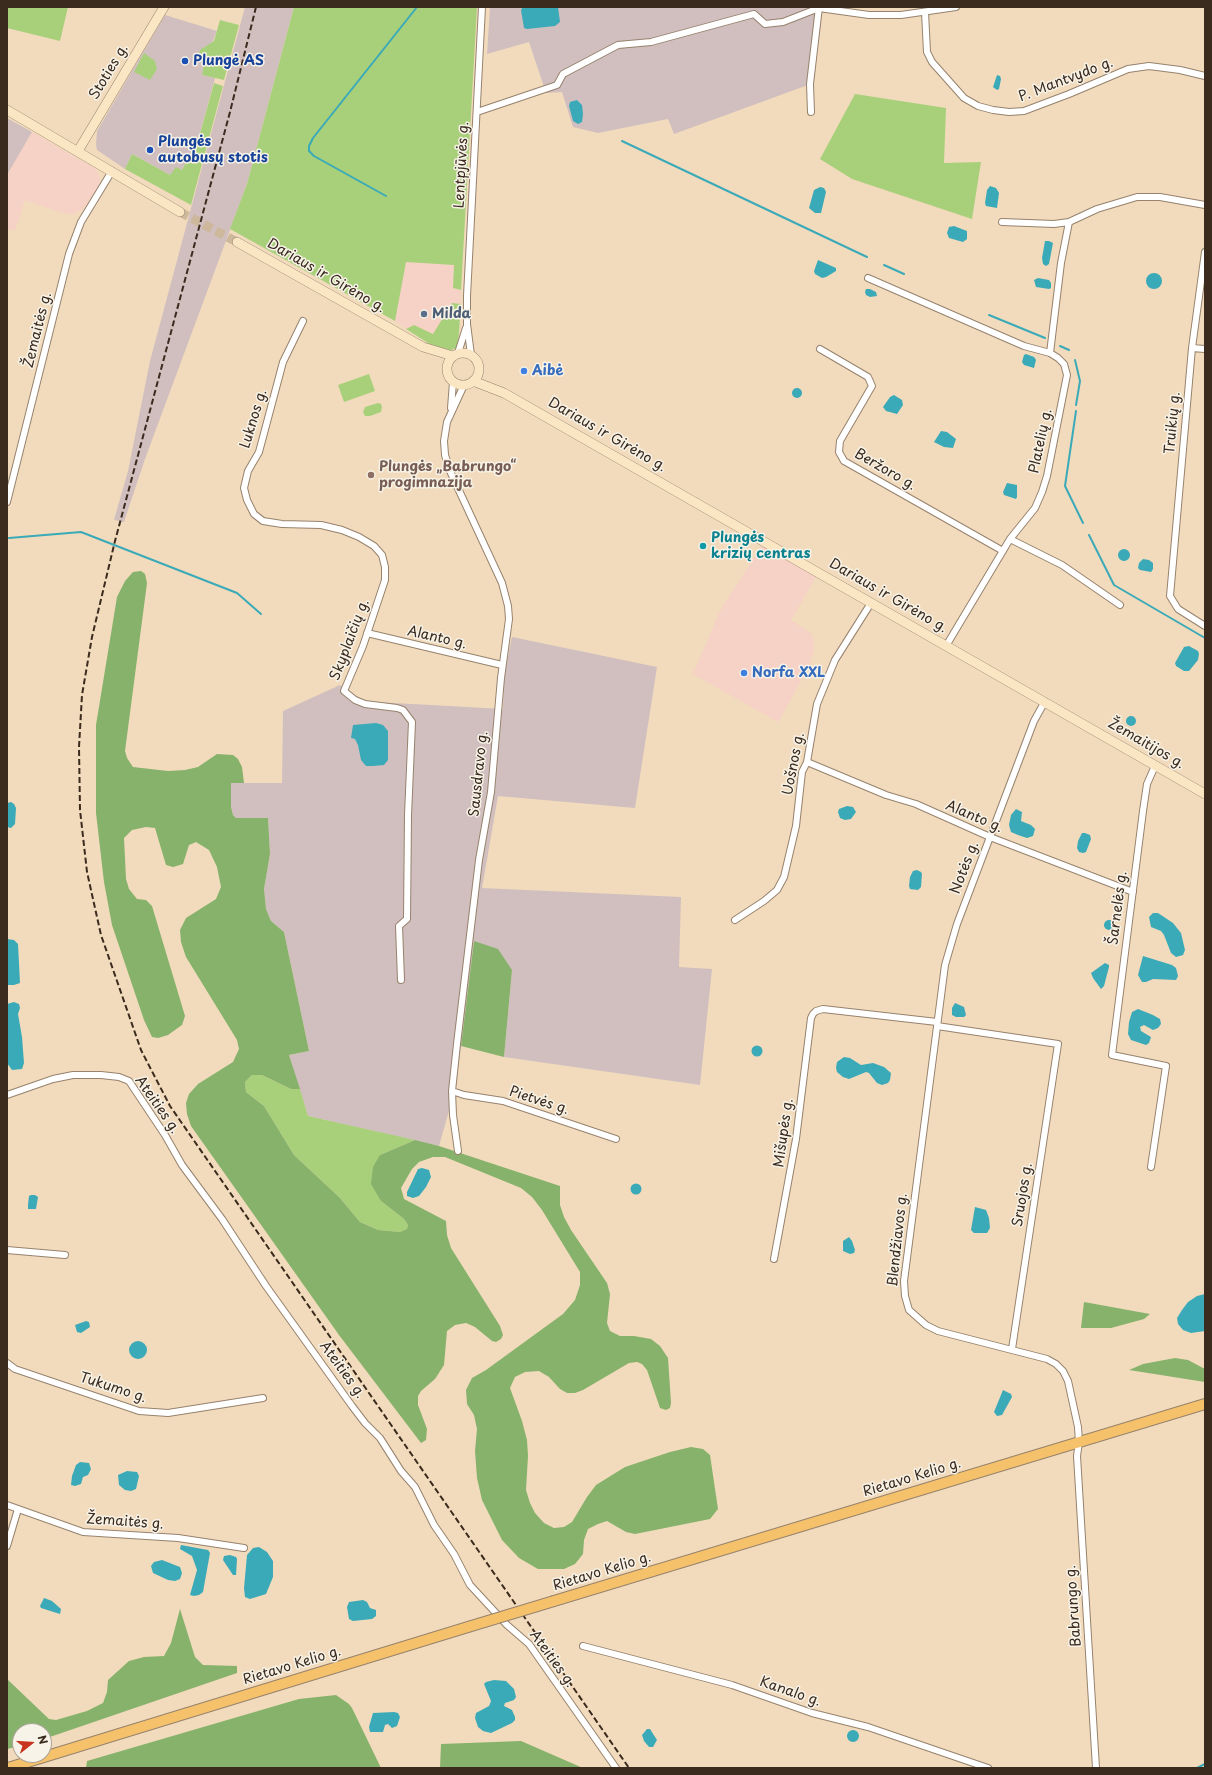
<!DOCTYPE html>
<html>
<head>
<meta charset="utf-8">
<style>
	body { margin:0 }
	#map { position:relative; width:1212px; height:1775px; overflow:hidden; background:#f2dbbc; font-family:"Playpen Sans",sans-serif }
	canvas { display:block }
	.frame { position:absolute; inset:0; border:8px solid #3b2a1e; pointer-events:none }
	.north { position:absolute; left:12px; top:1723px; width:40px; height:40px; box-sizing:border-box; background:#f7f3e8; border:1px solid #aca397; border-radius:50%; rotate:73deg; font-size:11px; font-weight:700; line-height:16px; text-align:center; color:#3b2a1e }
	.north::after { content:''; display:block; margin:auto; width:14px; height:18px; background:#c8321e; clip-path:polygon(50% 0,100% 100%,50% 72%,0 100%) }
</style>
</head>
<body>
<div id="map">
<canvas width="1212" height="1775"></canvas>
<div class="frame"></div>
<div class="north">N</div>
</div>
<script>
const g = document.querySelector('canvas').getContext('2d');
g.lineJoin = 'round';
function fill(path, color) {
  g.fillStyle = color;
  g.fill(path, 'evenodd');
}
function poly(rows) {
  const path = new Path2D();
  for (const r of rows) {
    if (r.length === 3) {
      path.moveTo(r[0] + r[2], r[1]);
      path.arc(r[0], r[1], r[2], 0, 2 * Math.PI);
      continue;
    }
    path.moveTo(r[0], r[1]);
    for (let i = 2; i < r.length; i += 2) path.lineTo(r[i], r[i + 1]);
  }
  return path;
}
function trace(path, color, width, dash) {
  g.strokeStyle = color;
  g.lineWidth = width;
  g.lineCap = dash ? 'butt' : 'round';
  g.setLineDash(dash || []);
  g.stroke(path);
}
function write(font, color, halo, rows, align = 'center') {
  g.font = font + ' "Playpen Sans",sans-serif';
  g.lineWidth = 3;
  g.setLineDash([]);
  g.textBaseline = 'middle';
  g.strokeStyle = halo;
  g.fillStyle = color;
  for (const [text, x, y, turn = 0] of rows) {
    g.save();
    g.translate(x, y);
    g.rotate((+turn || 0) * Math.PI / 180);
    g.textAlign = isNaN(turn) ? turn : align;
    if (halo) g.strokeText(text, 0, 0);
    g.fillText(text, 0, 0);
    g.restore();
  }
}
fill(poly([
	[32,132,96,169,100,178,100,183,96,192,83,209,73,215,53,210,25,200,15,230,7,230,7,175],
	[406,262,454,265,453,288,461,290,461,304,452,303,433,334,414,325,406,329,395,321],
	[762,545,816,577,791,620,812,634,814,647,810,665,778,722,693,674,720,611]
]), '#f6d1c5');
fill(poly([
	[245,7,294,7,247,184,145,459,124,522,114,520,128,471,150,361],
	[490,7,816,7,808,85,674,134,668,119,598,133,573,127,562,92,546,93,529,42,487,54],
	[165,15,217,31,204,63,202,75,215,78,195,152,190,155,182,170,170,175,132,154,125,169,97,150,96,145,97,131],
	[7,118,32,132,7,175],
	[512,637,657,667,635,808,498,796,482,888,681,897,679,967,712,969,700,1085,504,1057,512,970,474,941,456,1086,439,1146,308,1116,289,1055,309,1051,284,932,271,921,266,909,264,889,270,854,268,818,236,818,233,815,231,807,231,783,282,783,283,711,340,685,363,700,376,702,503,709,504,676]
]), '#d1bfbf');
fill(poly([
	[7,7,68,7,60,41,7,28],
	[294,7,477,7,461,290,453,288,454,265,406,262,395,321,230,229,247,184],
	[220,20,239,25,224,80,202,75,204,63,198,60,200,50,214,41],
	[144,53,155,61,157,69,150,80,134,72],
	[214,83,223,86,191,205,125,169,132,154,170,175,176,167,182,170,190,155,195,152],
	[855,94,946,108,944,163,981,162,972,219,852,179,820,159],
	[452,303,461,304,458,346,456,348,449,351,439,350,406,329,414,325,433,334],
	[369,374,375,391,344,402,338,385],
	[378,403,381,404,382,407,381,412,370,416,365,416,363,412,365,407],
	[252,1075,262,1075,291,1089,300,1089,308,1116,415,1140,380,1155,381,1201,404,1219,408,1225,407,1229,400,1232,378,1230,360,1222,340,1198,294,1155,264,1106,246,1092,245,1082]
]), '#a8d07b');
fill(poly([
	[141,571,145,574,147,583,125,751,127,758,133,767,168,771,185,770,198,767,217,754,233,755,238,759,242,767,244,783,231,783,231,807,233,815,236,818,268,818,270,854,264,889,266,909,271,921,284,932,309,1051,289,1055,300,1089,291,1089,262,1075,252,1075,245,1082,246,1092,264,1106,294,1155,340,1198,360,1222,378,1230,400,1232,407,1229,408,1225,404,1219,381,1201,371,1184,373,1167,380,1155,415,1140,439,1146,560,1186,560,1205,564,1217,571,1230,607,1283,610,1294,607,1323,610,1331,620,1336,634,1336,651,1339,660,1346,668,1358,671,1403,670,1408,666,1410,660,1408,647,1370,642,1364,637,1362,629,1363,583,1390,575,1393,567,1393,560,1389,549,1377,539,1371,525,1372,515,1377,510,1388,522,1421,527,1440,528,1456,526,1490,530,1503,535,1513,544,1523,554,1528,564,1527,572,1522,587,1497,596,1485,625,1467,670,1452,691,1447,703,1449,710,1455,718,1509,710,1519,635,1534,626,1532,607,1521,598,1524,588,1529,584,1540,583,1554,575,1564,564,1569,538,1569,519,1558,502,1540,482,1500,477,1478,475,1451,477,1429,474,1415,467,1404,466,1390,472,1378,486,1370,563,1314,575,1300,580,1285,580,1272,542,1210,532,1197,521,1188,445,1157,433,1157,419,1162,412,1169,401,1188,404,1199,446,1221,447,1235,451,1248,500,1326,503,1335,501,1339,496,1342,492,1341,475,1327,466,1323,455,1325,447,1331,444,1365,435,1379,421,1391,418,1396,418,1405,427,1429,426,1440,421,1443,339,1335,191,1126,187,1114,186,1103,189,1094,198,1084,233,1062,239,1049,237,1040,186,957,181,942,180,930,186,918,216,899,221,887,217,867,209,850,196,842,189,845,183,864,173,867,166,865,155,828,146,827,132,830,124,838,126,879,129,889,137,899,146,900,152,906,185,1016,182,1025,168,1035,158,1038,152,1037,144,1020,112,925,104,882,96,813,96,725,117,597,125,581,133,572],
	[474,941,498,949,512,970,504,1057,461,1046],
	[1084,1302,1150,1314,1144,1319,1111,1328,1081,1328],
	[1175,1358,1188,1360,1205,1369,1205,1382,1129,1370,1143,1364],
	[180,1609,195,1657,203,1665,237,1666,237,1673,44,1739,44,1731,20,1731,20,1746,7,1749,7,1679,49,1719,56,1720,87,1711,103,1703,107,1692,108,1680,129,1661,144,1657,164,1656,171,1643],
	[336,1695,349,1704,352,1708,381,1768,86,1768,87,1761,299,1699],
	[521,1741,583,1768,440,1768,441,1744]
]), '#86b26b');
fill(poly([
	[523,7,558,7,560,22,555,26,527,29,524,28,521,10],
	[997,75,1000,76,1001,79,999,89,997,90,993,87],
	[577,100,582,105,583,114,582,122,578,124,573,121,569,106,570,102],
	[990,186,996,188,999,193,997,208,986,206,985,203,987,190],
	[820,187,824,188,826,192,821,213,815,213,809,208,814,190],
	[954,226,967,231,967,239,963,242,949,238,947,233,949,227],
	[1045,241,1049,241,1053,243,1049,264,1046,266,1043,264,1042,258],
	[818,260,836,268,836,271,826,277,822,278,815,274,814,271],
	[1154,281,8],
	[1038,278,1049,280,1051,283,1051,288,1049,289,1036,287,1034,280],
	[866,289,870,289,876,292,877,296,870,297,866,295,865,292],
	[1026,354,1034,357,1036,360,1034,368,1024,365,1022,362,1024,355],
	[797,393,5],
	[894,395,902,400,903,405,897,414,886,411,883,407,890,397],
	[941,431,947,432,956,439,953,448,944,447,934,442],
	[1007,483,1017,485,1017,497,1016,499,1004,495,1003,492],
	[1124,555,6],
	[1143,559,1149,560,1153,563,1153,569,1151,572,1140,570,1138,568,1139,563],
	[1189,646,1198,651,1199,654,1198,660,1189,671,1184,671,1176,666,1175,663,1184,647],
	[1131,721,5],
	[376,723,383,725,388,731,388,760,384,765,373,766,366,766,361,760,358,745,355,739,351,738,353,725],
	[11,802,14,804,16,808,15,824,11,828,7,827,7,803],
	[847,806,853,807,856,812,851,819,845,820,840,818,838,812,839,809],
	[1016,809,1022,812,1021,821,1031,825,1035,829,1033,836,1027,838,1018,835,1011,832,1009,825,1011,815],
	[1082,833,1085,833,1090,835,1091,839,1086,852,1083,853,1079,852,1077,848,1078,841],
	[917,870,921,872,922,874,921,887,918,890,910,889,909,886,910,877,913,871],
	[1153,913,1158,913,1173,923,1181,933,1185,950,1183,955,1176,957,1171,953,1164,935,1161,931,1151,927,1149,917],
	[1109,925,5],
	[7,939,14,940,18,944,20,983,14,985,8,985,7,983],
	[1143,956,1172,965,1176,968,1178,976,1176,980,1153,979,1146,982,1142,982,1138,975],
	[1105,963,1109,965,1109,967,1104,986,1101,989,1093,978,1091,973],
	[14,1002,19,1004,20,1008,18,1014,22,1037,24,1063,22,1069,12,1070,7,1063,7,1004],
	[955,1003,964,1007,966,1015,964,1017,956,1017,952,1015,952,1008],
	[1138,1009,1153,1015,1160,1019,1161,1024,1158,1028,1153,1030,1144,1025,1140,1027,1141,1031,1151,1037,1149,1043,1146,1045,1131,1040,1128,1034,1129,1022,1132,1012],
	[757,1051,5.5],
	[844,1057,850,1058,861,1065,873,1063,884,1067,891,1073,890,1080,888,1083,882,1085,877,1083,869,1073,866,1072,849,1079,843,1077,837,1072,836,1068,837,1062],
	[422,1168,429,1170,431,1177,426,1187,419,1196,413,1198,407,1196,407,1192,418,1169],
	[636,1189,5.5],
	[31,1195,35,1195,38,1197,36,1209,28,1209,28,1205,29,1196],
	[975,1207,986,1210,989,1218,990,1228,987,1233,974,1233,971,1230],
	[849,1237,852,1241,855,1250,854,1253,850,1254,843,1251,843,1241],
	[1205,1294,1205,1331,1191,1333,1183,1330,1178,1324,1177,1318,1182,1310,1188,1302,1197,1296],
	[86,1321,89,1322,90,1327,81,1333,77,1332,75,1325],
	[138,1350,9],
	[1003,1390,1011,1394,1012,1397,1002,1415,997,1416,994,1412],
	[80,1462,89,1463,91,1469,88,1475,83,1477,81,1484,75,1486,71,1485,72,1476,76,1465],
	[127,1471,137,1472,139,1476,136,1489,131,1491,125,1490,119,1485,118,1475],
	[181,1545,208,1550,210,1553,203,1592,199,1595,194,1596,190,1595,197,1570,192,1556,180,1549],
	[259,1547,267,1552,273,1561,273,1577,266,1594,250,1599,245,1597,244,1588,247,1555,253,1548],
	[230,1555,236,1557,237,1559,236,1575,233,1575,223,1560,224,1556],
	[162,1560,180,1567,182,1573,180,1579,175,1581,168,1580,153,1573,151,1566,154,1562],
	[44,1598,52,1601,61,1609,60,1614,41,1608,40,1606],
	[363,1600,367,1602,370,1608,376,1610,376,1616,372,1619,353,1621,349,1619,347,1607,349,1602],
	[494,1680,506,1681,514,1689,516,1697,514,1700,505,1703,504,1706,512,1710,515,1717,515,1720,512,1723,491,1733,483,1731,478,1727,475,1718,476,1713,489,1706,491,1701,484,1684,486,1682],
	[394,1712,398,1713,400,1717,397,1726,392,1728,388,1724,385,1725,383,1732,370,1732,369,1727,373,1713],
	[647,1729,650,1729,657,1740,653,1747,649,1747,644,1741,642,1735],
	[853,1736,6]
]), '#3baab8');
trace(poly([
	[622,141,867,257],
	[386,196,314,156,309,151,309,146,313,138,417,7],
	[884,265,904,274],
	[989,315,1045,338],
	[1060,346,1069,350],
	[1075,360,1080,381,1076,405],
	[1076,411,1065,486,1083,523],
	[1089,535,1114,585,1205,638],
	[9,538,81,532,237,593,261,614],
	[1197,1768,1205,1764]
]), '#3baab8', 2);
trace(poly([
	[180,212,237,242]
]), '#cdb89c', 9, [9, 4.5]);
const minor = poly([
	[925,12,927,52,932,62,964,98,978,106,993,110,1009,112,1024,111,1069,94,1128,69,1149,66,1180,70,1205,76],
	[477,112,557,85,563,74,618,45,651,42,754,14,765,24,783,22,819,8,869,15,901,15,956,7],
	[811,112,810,84,819,7],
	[1002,222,1054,224,1069,222,1097,209,1137,197,1160,197,1205,205],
	[1205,252,1192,348,1170,596,1178,609,1205,626],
	[868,278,1024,346,1050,353],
	[303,321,283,362,259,452,248,471,244,488,247,500,254,514,263,521,282,524,321,525,342,530,359,537,374,546,382,555,385,567,385,580,363,646,344,691,355,700,365,704,397,708,403,710,412,722,408,815,407,919,399,926,401,980],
	[1192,348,1205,349],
	[820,349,868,377,872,386,840,441,839,452,844,461,1003,551],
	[458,353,466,328],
	[471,355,467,324,467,296,482,7],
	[451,408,453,382],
	[7,502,69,254,81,222,112,171],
	[1010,539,1062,565,1120,605],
	[367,633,502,665],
	[946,646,1010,539,1035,508,1042,492,1047,476,1067,375,1064,364,1058,358,1050,353,1061,263,1069,222],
	[1044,703,1034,721,957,924,945,965,904,1281,905,1296,909,1310,926,1325,938,1331,1047,1359,1056,1364,1063,1371,1068,1381,1078,1427,1079,1442,1077,1456,1096,1768],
	[807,762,886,795,916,804,990,837,1133,892],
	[735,920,764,901,777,890,784,877,796,826,802,772,807,762,817,704,835,660,871,603],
	[937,1026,1058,1044,1012,1349],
	[452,1091,464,1095,503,1101,616,1139],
	[7,1095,53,1079,73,1075,101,1075,119,1077,129,1081,165,1135,182,1165,222,1219,266,1286,352,1406,365,1423,380,1438,401,1471,415,1487,434,1525,454,1554,470,1585,507,1625,529,1644,616,1768],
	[458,1151,453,1115,452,1091,457,1044,479,860,491,792,501,678,509,619,508,606,502,583,450,471,445,455,444,441,447,422,464,385],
	[1151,1167,1166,1066,1112,1055,1143,811,1147,784,1155,766],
	[7,1250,65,1255],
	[774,1259,796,1139,811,1018,813,1014,816,1011,823,1009,937,1022],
	[7,1363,15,1369,139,1411,168,1413,263,1398],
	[7,1505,83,1532,178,1538,244,1548],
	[7,1546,18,1509],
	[583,1646,732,1685,812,1713,868,1727,988,1768]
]);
const secondary = poly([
	[7,110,180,212],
	[78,151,164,7],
	[237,242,423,347,453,356],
	[463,369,16],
	[473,381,504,393,1205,794]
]);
const primary = poly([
	[554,1601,1205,1404],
	[8,1768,468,1627]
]);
trace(minor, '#96826d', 8);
trace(secondary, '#96826d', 10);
trace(primary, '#96826d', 12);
trace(minor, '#fff', 6);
trace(secondary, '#fbe6c4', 9);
trace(primary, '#f5c16b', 10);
trace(poly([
	[256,7,230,112,115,541,92,637,82,695,79,747,80,810,87,872,101,935,141,1050,170,1106,629,1768]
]), '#3b2a1e', 2, [6, 3]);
const primaryBridge = poly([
	[468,1627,554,1601]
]);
trace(primaryBridge, '#96826d', 12, []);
trace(primaryBridge, '#f5c16b', 10);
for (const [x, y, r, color] of [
	[185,61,4,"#1a4fb4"],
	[150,150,4,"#1a4fb4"],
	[424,314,4,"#5c6f8a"],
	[524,371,4,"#3f7fe0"],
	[371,475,4,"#8d6e63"],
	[703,546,4,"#0f9aa8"],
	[744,673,4,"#3f7fe0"]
]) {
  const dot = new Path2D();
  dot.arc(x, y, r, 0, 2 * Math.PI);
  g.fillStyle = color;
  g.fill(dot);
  trace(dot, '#f7f3e8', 1.5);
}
write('bold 14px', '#164399', '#f7f3e8', [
	["Plungė AS",193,61],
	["Plungės",158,142],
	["autobusų stotis",158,158]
], 'left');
write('14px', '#3b2a1e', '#f7f3e8', [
	["Stoties g.",109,72,-59],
	["P. Mantvydo g.",1066,80,-21],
	["Lentpjūvės g.",462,165,-87],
	["Dariaus ir Girėno g.",326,276,30],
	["Žemaitės g.",38,330,-76],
	["Luknos g.",254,419,-73],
	["Truikių g.",1173,423,-85],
	["Dariaus ir Girėno g.",607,435,30],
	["Platelių g.",1041,441,-78],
	["Beržoro g.",885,470,30],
	["Dariaus ir Girėno g.",888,596,30],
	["Alanto g.",437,638,13],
	["Skyplaičių g.",350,640,-69],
	["Žemaitijos g.",1146,744,30],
	["Uošnos g.",794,764,-79],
	["Sausdravo g.",479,774,-84],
	["Alanto g.",974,817,23],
	["Notės g.",965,868,-69],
	["Šarnelės g.",1118,908,-83],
	["Pietvės g.",539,1101,18],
	["Ateities g.",157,1105,55],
	["Mišupės g.",784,1133,-82],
	["Sruojos g.",1023,1195,-81],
	["Blendžiavos g.",898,1240,-84],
	["Ateities g.",342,1370,54],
	["Tukumo g.",113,1388,18],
	["Rietavo Kelio g.",912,1478,-17],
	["Žemaitės g.",125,1522,4],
	["Rietavo Kelio g.",602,1572,-17],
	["Babrungo g.",1074,1606,-94],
	["Ateities g.",552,1659,54],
	["Rietavo Kelio g.",292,1666,-17],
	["Kanalo g.",790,1692,19]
]);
write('bold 14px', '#4e5e75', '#f7f3e8', [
	["Milda",432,314]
], 'left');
write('bold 14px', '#366cbe', '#f7f3e8', [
	["Aibė",532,371],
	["Norfa XXL",752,673]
], 'left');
write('bold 14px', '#785e54', '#f7f3e8', [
	["Plungės „Babrungo“",379,467],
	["progimnazija",379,483]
], 'left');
write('bold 14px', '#0d838f', '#f7f3e8', [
	["Plungės",711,538],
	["krizių centras",711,554]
], 'left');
</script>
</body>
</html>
